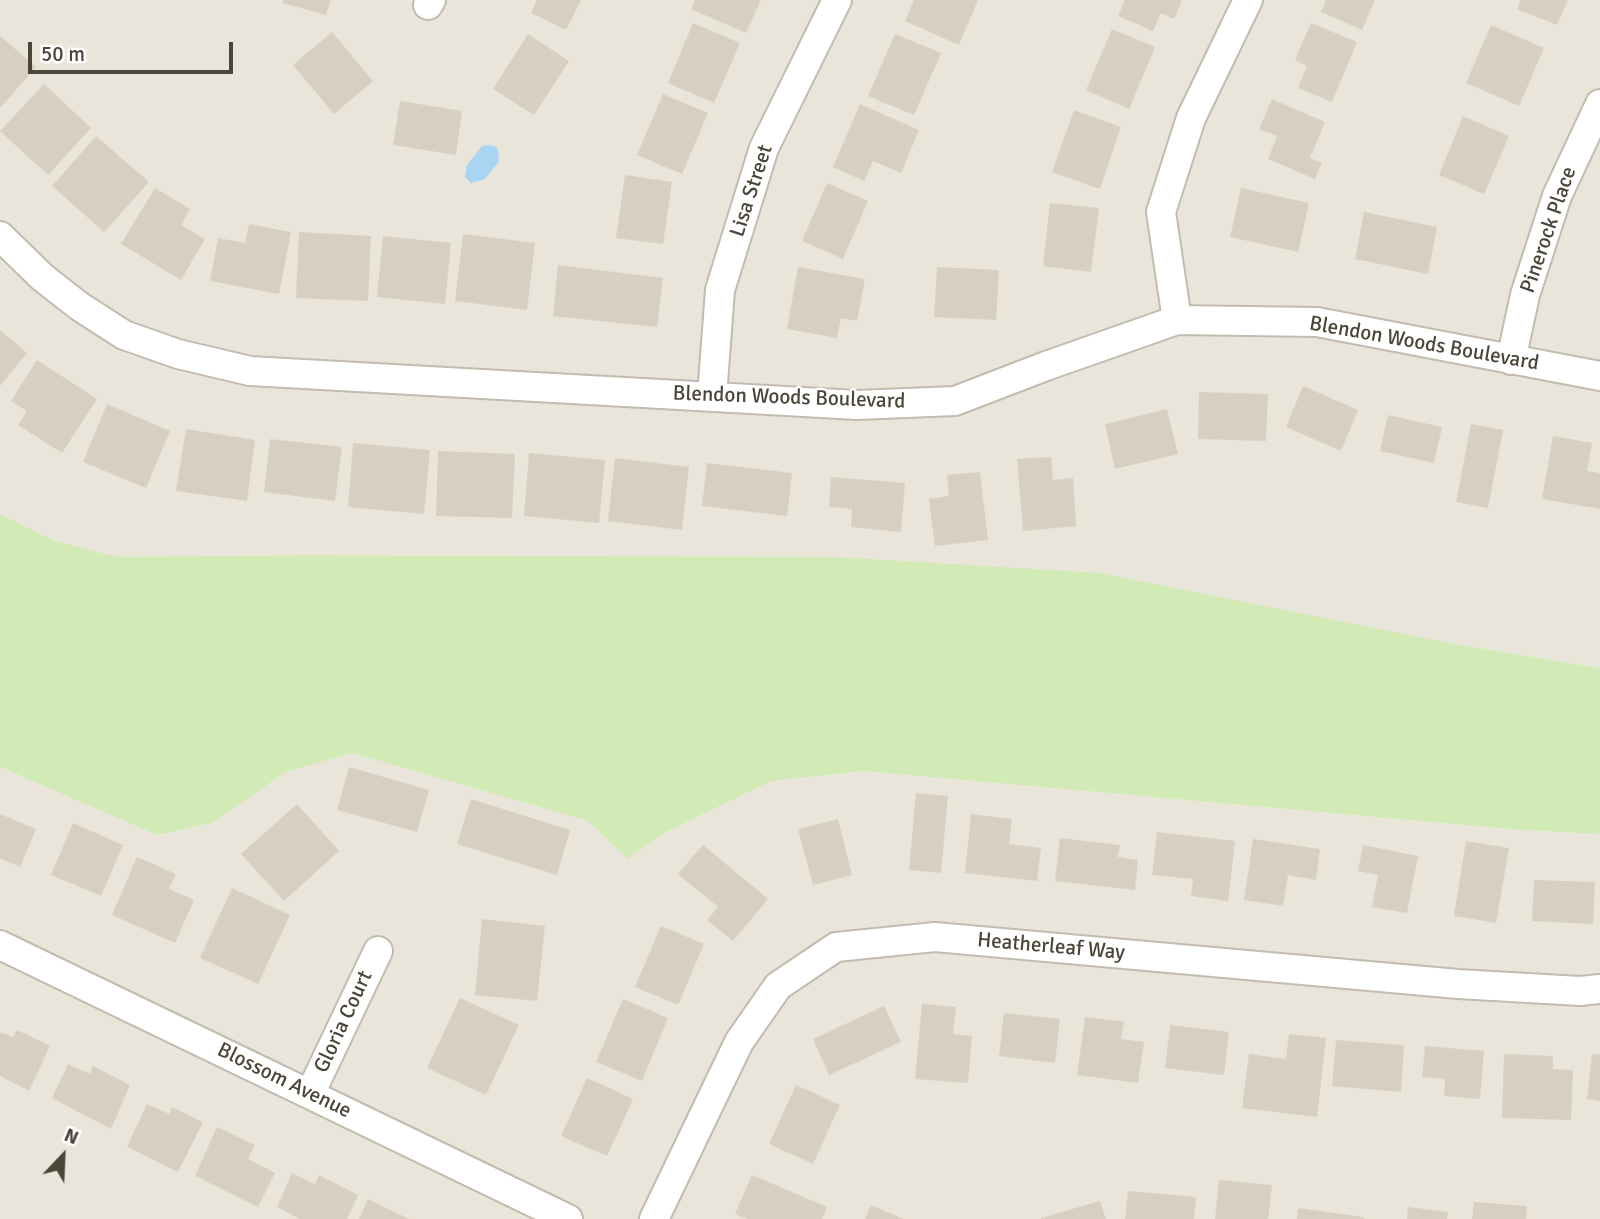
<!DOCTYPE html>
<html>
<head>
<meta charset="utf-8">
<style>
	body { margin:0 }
	#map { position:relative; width:1600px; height:1219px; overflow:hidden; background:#f6f3ec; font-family:Signika,sans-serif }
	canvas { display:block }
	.north { position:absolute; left:28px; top:1121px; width:70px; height:70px; -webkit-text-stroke:5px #fff; paint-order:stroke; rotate:23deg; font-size:19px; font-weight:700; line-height:28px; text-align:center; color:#4b4439 }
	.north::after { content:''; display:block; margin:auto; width:24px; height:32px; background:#4b4439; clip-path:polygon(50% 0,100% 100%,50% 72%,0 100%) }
	.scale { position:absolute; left:28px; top:42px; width:205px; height:32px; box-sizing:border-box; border:4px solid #4b4439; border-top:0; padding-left:9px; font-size:21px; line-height:24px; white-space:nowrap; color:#4b4439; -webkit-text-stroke:5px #fff; paint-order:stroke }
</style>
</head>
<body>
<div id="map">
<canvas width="1600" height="1219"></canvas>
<div class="north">N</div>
<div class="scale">50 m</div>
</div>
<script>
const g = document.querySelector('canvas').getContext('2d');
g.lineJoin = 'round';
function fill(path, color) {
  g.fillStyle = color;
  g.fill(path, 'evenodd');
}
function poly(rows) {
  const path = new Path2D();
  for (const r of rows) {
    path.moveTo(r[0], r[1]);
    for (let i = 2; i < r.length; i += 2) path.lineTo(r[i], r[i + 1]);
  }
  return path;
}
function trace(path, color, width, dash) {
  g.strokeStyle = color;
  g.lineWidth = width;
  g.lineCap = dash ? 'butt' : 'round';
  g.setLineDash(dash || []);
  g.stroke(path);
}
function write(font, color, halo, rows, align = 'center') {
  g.font = font + ' Signika,sans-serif';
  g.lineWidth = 5;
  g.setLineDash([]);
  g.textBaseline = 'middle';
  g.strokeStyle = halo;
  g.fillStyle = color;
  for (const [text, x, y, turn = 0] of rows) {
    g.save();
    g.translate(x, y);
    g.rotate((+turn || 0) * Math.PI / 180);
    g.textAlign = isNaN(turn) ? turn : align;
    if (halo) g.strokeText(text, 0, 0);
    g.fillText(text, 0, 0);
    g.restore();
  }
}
fill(poly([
	[0,0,1600,0,1600,668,1444,642,837,557,306,555,117,557,53,540,0,514],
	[352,753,588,821,628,859,666,832,772,781,863,771,1520,830,1600,834,1600,1219,0,1219,0,767,158,835,212,823,286,772]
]), '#eae5da');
fill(poly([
	[0,514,53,540,117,557,306,555,837,557,1100,573,1444,642,1600,668,1600,834,1520,830,863,771,772,781,666,832,628,859,588,821,352,753,286,772,212,823,157,835,0,767]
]), '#d2eab5');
fill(poly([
	[489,145,495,146,498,150,499,161,485,179,471,183,465,177,467,165,482,146]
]), '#a9d4f2');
fill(poly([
	[283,0,331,0,326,15,283,3],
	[537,0,581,0,566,30,531,13],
	[695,0,761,0,746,33,691,9],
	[914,0,978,0,959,45,905,21],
	[1125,0,1182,0,1174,19,1161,13,1153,31,1118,16],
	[1326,0,1375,0,1362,30,1321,12],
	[1521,0,1568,0,1557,25,1517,9],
	[693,23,740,43,714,103,668,83],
	[1311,23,1357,42,1332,102,1298,88,1307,66,1295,60],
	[1491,25,1544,48,1519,106,1466,83],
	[1112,29,1155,47,1129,109,1086,90],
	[332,32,373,81,334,114,293,65],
	[528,34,569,61,534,115,493,89],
	[895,34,941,53,914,115,868,96],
	[0,36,36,67,0,108],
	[44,84,91,128,48,175,0,131],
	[663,94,708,113,682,174,637,155],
	[1272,99,1325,122,1310,158,1322,163,1315,179,1268,159,1277,136,1259,129],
	[400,101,462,111,456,155,393,145],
	[860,104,919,130,901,173,873,161,864,181,833,167],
	[1074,110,1121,127,1100,189,1052,172],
	[1463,116,1509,136,1484,194,1439,175],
	[96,136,149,182,104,232,52,186],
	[625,175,672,182,663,244,616,238],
	[827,183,868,201,843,259,802,241],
	[155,188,190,209,181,225,205,239,181,280,121,244],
	[1241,188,1309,203,1298,252,1230,237],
	[1050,203,1099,208,1091,272,1043,266],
	[1364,212,1437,227,1428,274,1355,259],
	[249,224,291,232,279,294,210,281,218,238,245,243],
	[299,232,371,236,368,301,296,298],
	[463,234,535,243,527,310,455,301],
	[383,236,451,243,445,304,377,297],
	[558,265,663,278,657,327,553,316],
	[798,267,865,279,857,321,841,318,837,338,787,329],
	[937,267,999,270,996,320,934,317],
	[0,330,27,353,0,386],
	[37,360,97,399,62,453,18,425,27,411,11,401],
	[1303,386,1358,410,1341,451,1286,427],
	[1199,392,1268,394,1266,441,1198,439],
	[107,404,170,431,146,488,83,462],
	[1167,409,1178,454,1115,469,1105,424],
	[1388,415,1442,427,1434,463,1380,451],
	[1471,424,1503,430,1488,508,1456,502],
	[186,429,255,440,247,501,176,491],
	[1553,436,1592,443,1587,471,1600,473,1600,509,1542,499],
	[270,439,342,447,335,501,264,492],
	[353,443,430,450,424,514,348,507],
	[438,451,515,454,512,518,436,516],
	[529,453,605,460,599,523,524,516],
	[1051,457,1053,480,1073,478,1076,526,1023,531,1017,459],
	[615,458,689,467,682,530,608,521],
	[707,463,792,473,787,516,702,506],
	[980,472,988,540,935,546,929,499,949,496,947,475],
	[831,477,905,483,901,532,851,527,852,509,829,507],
	[349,767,429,790,417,832,337,810],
	[916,793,948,796,941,873,909,870],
	[471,799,570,830,557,875,457,844],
	[297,804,339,851,284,901,241,854],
	[0,814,36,829,20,867,0,858],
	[971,814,1012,819,1009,844,1041,848,1037,881,965,873],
	[838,819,852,875,813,885,798,829],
	[73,823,123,845,101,896,51,875],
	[1157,832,1235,841,1228,901,1191,896,1193,879,1152,875],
	[1060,838,1120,845,1118,857,1138,860,1135,890,1055,881],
	[1253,839,1320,849,1316,880,1288,875,1283,906,1244,900],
	[1466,841,1509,848,1496,923,1454,916],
	[703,845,768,899,733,941,707,920,718,907,678,874],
	[1363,845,1418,856,1407,913,1372,907,1378,875,1358,871],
	[137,857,176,874,169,889,194,900,175,943,112,915],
	[1534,880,1595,882,1593,924,1532,921],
	[232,888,290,915,258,984,200,958],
	[482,919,545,926,537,1001,475,995],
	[661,926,704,944,678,1005,635,987],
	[460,998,519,1025,486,1095,427,1068],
	[623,999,668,1018,642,1081,596,1062],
	[922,1004,956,1007,953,1034,972,1036,968,1083,915,1079],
	[884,1006,901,1042,829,1075,813,1039],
	[1004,1013,1060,1019,1055,1063,999,1056],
	[1085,1017,1124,1022,1121,1039,1144,1042,1138,1083,1077,1075],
	[1170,1025,1229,1032,1224,1075,1165,1068],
	[17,1030,50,1046,29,1091,0,1076,0,1032,13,1037],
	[1289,1034,1326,1038,1317,1117,1242,1108,1249,1054,1286,1059],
	[1336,1040,1404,1045,1401,1092,1332,1086],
	[1425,1046,1484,1051,1480,1099,1444,1096,1445,1079,1422,1077],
	[1504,1054,1553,1056,1553,1069,1573,1070,1571,1120,1502,1118],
	[1592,1054,1600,1055,1600,1101,1587,1099],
	[68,1064,90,1074,93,1066,130,1085,111,1129,52,1098],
	[587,1078,633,1099,607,1156,561,1136],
	[796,1085,840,1105,813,1164,769,1144],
	[147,1104,169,1114,172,1107,203,1122,178,1172,127,1147],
	[217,1127,255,1145,248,1159,275,1173,258,1207,195,1176],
	[292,1173,315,1184,319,1175,358,1195,347,1219,300,1219,277,1207],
	[752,1175,827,1207,822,1219,748,1219,735,1214],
	[1219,1180,1272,1185,1268,1219,1215,1219],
	[1128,1191,1196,1197,1194,1219,1125,1219],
	[368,1199,409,1219,359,1219],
	[1100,1201,1106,1219,1041,1219,1041,1218],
	[1474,1202,1527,1206,1526,1219,1472,1219],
	[871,1205,904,1219,865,1219],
	[1408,1207,1448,1212,1447,1219,1407,1219],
	[1298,1208,1364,1217,1364,1219,1297,1219]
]), '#d8cfc1');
const minor = poly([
	[428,5,431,0],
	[0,236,42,277,79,306,124,335,178,354,250,371,857,405,955,401,1046,366,1177,320,1317,322,1600,376],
	[1177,320,1161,212,1191,118,1248,0],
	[1511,360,1525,295,1557,196,1600,104],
	[712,396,720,290,764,148,837,0],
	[0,945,568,1219],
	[310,1094,378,951],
	[654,1219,739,1042,778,986,836,947,935,937,1458,984,1580,991,1600,989]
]);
trace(minor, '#c2bbae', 32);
trace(minor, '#fff', 28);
write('21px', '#4b4439', '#fff', [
	["Lisa Street",752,191,-72],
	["Pinerock Place",1549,230,-71],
	["Blendon Woods Boulevard",1424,344,10],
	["Blendon Woods Boulevard",789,398,2],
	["Heatherleaf Way",1051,947,5],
	["Gloria Court",344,1022,-65],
	["Blossom Avenue",284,1081,26]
]);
</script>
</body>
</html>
